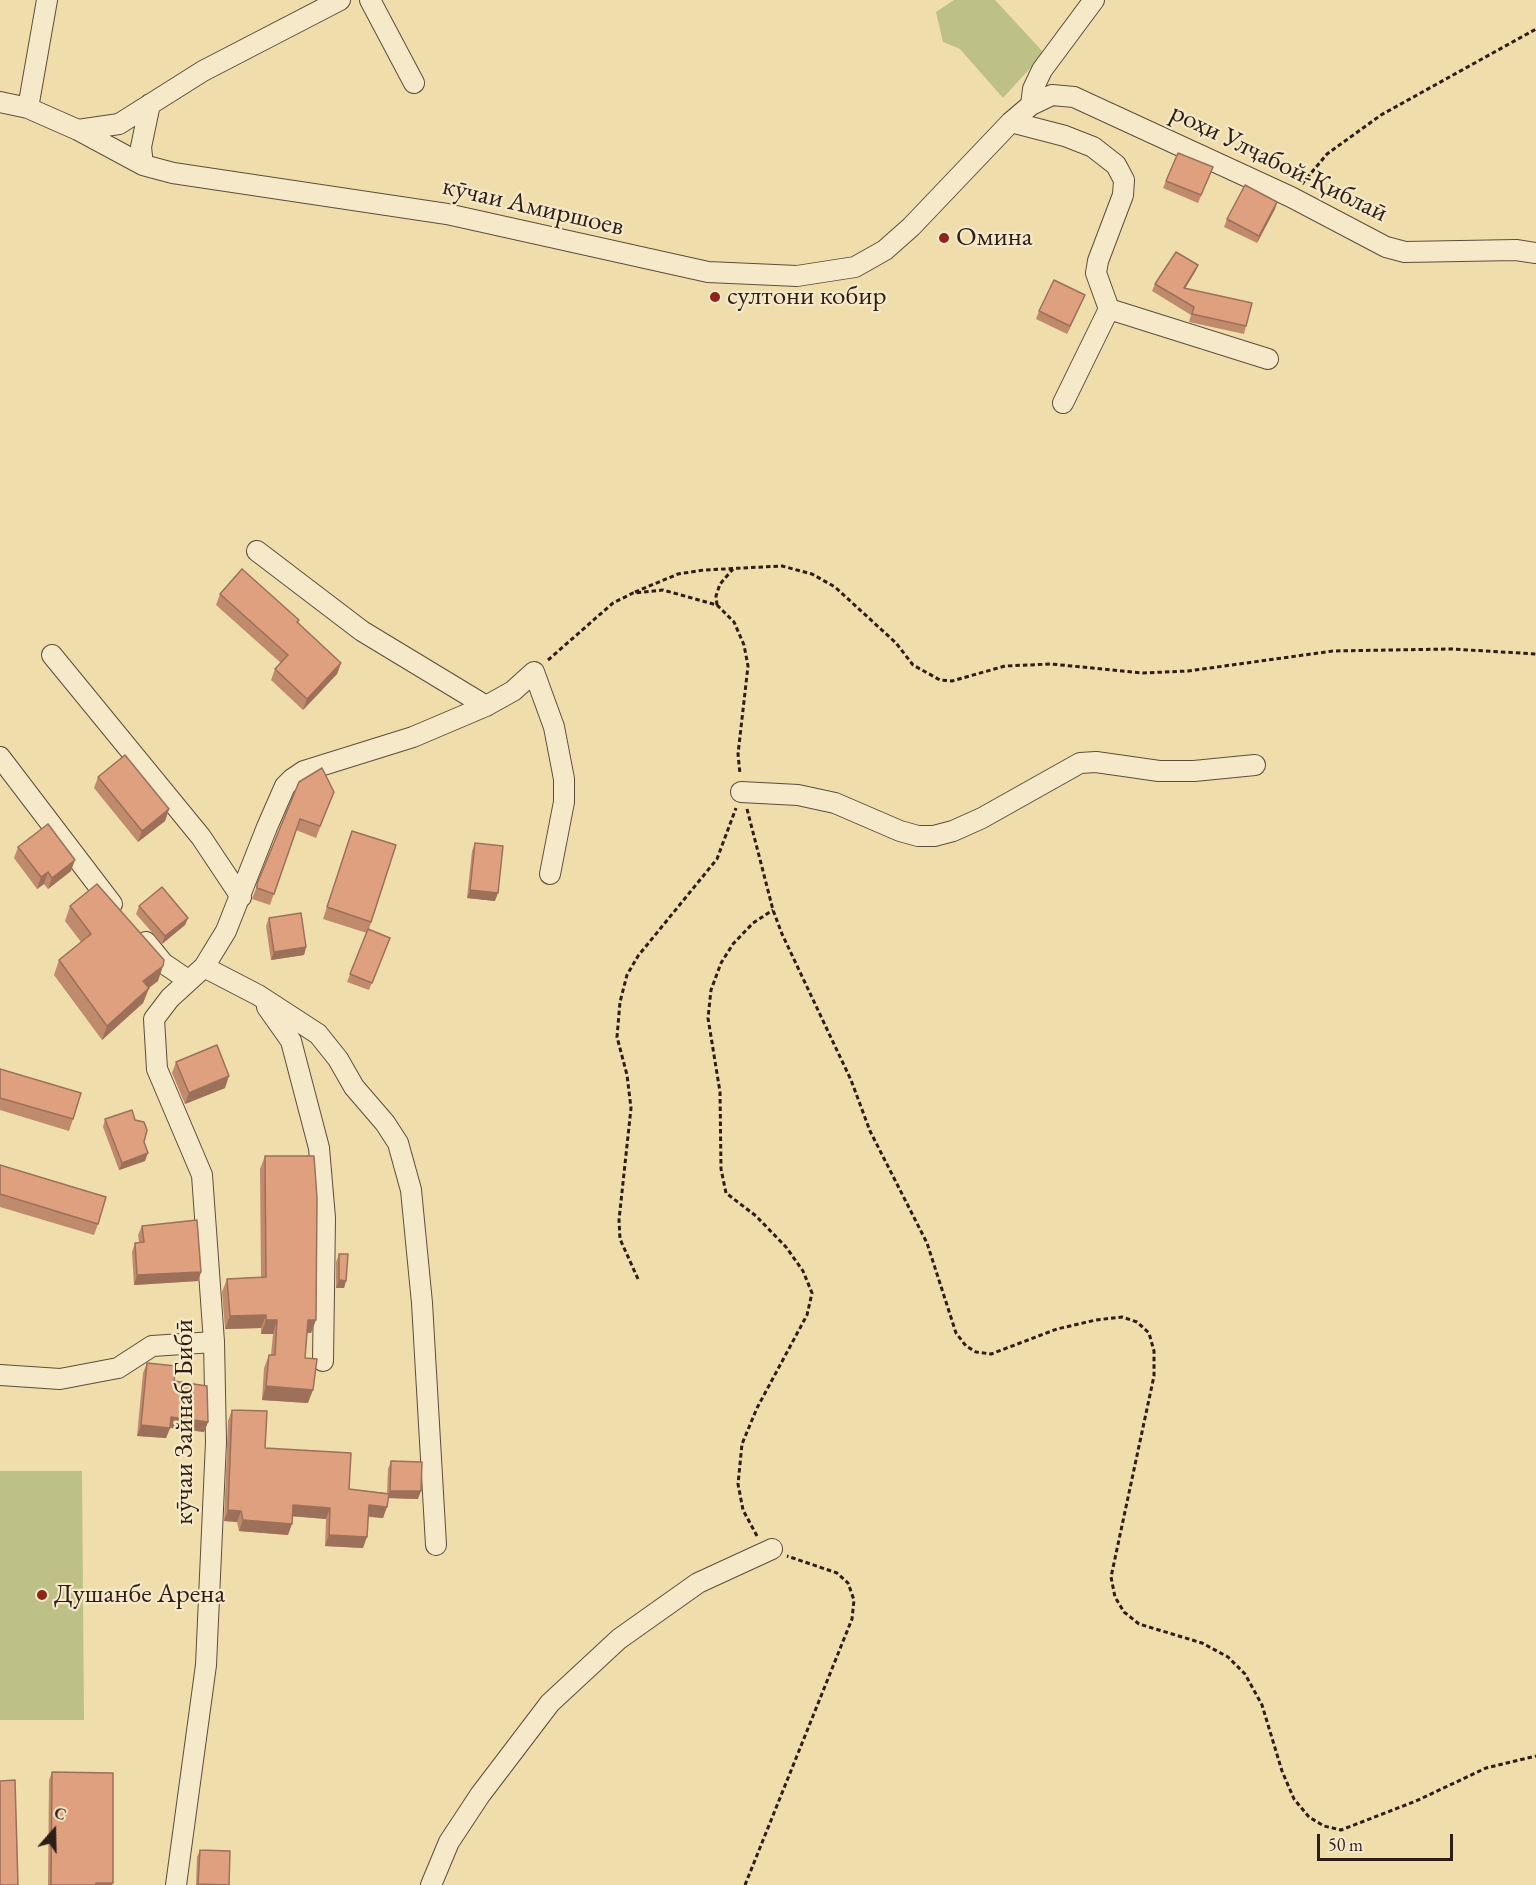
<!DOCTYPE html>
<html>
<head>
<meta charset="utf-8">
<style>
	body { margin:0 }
	#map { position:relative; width:1536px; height:1885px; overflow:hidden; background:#efddac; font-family:"EB Garamond",serif }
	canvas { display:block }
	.north { position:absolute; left:24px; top:1801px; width:60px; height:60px; -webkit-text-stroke:4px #f5e9c9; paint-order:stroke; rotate:20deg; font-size:16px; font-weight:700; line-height:24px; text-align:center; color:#2d1d16 }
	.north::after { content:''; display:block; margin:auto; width:21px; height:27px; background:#2d1d16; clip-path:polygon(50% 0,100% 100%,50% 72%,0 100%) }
	.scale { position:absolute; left:1317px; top:1834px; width:136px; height:27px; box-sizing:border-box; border:3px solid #2d1d16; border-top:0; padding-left:8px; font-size:18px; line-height:21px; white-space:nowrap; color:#2d1d16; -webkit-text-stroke:4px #f5e9c9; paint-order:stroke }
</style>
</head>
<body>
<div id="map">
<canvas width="1536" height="1885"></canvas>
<div class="north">С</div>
<div class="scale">50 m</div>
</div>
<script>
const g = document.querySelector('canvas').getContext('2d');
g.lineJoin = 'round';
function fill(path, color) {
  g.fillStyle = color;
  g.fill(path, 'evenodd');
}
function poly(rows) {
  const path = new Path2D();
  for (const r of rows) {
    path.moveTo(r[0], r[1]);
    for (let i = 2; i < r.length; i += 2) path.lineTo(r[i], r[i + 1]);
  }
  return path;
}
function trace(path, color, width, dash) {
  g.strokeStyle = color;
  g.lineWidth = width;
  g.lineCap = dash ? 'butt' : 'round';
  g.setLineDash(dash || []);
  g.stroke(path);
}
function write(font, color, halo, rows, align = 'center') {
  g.font = font + ' "EB Garamond",serif';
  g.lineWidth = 4.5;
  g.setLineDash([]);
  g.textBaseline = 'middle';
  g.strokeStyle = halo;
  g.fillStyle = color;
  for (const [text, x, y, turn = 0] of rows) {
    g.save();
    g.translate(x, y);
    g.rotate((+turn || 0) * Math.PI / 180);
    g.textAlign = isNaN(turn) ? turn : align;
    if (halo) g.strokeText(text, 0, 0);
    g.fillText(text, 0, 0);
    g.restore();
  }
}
fill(poly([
	[954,0,995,0,1044,53,1003,98,960,49,943,42,936,12],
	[0,1471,82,1471,84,1720,0,1720]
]), '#bdc087');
const minor = poly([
	[370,0,414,83],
	[0,102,28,108,78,130,143,165,173,173,447,214,708,272,797,276,855,267,885,250,911,227,1011,122,1031,105,1052,95,1074,97,1291,197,1386,247,1405,252,1516,250,1536,253],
	[1031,105,1033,89,1042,70,1094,0],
	[28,108,47,0],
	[1011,122,1065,136,1093,147,1116,165,1124,180,1123,195,1098,261,1096,273,1109,309,1268,359],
	[78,130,119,124,203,71,340,0],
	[143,165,141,147,150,104],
	[1063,403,1109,309],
	[257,551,362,631,486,706],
	[52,655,201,837,241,897],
	[0,757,112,904],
	[741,792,798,795,835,803,900,831,918,836,934,836,953,831,982,818,1080,763,1096,762,1159,771,1194,771,1255,765],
	[146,942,163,963,188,980],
	[204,967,258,995,318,1034,338,1059,354,1087,385,1123,398,1143,411,1190,422,1303,436,1545],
	[267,1007,291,1041,319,1148,325,1218,323,1361],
	[0,1375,60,1379,118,1368,152,1346,214,1342],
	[176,1885,206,1665,216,1442,214,1342,202,1175,157,1069,154,1019,170,998,204,967,226,931,267,827,285,786,292,779,304,771,413,737,486,706,513,691,534,672,554,727,564,779,564,802,550,874],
	[431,1885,449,1842,480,1795,550,1703,619,1639,698,1583,772,1549]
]);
trace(minor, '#5e4d3c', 22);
trace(poly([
	[1302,184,1327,154,1381,115,1536,29],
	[635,592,678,574,704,570,782,566,812,574,835,587,896,643,913,665,940,680,952,681,1005,666,1051,664,1143,673,1188,671,1333,651,1452,649,1536,654],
	[717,605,716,596,720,584,733,569],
	[548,660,613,603,633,593,663,590,717,605,734,622,744,645,748,666,738,754,740,774],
	[747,809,773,910,782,934,851,1080,870,1131,927,1243,956,1333,966,1346,976,1352,991,1354,1057,1329,1096,1320,1122,1317,1137,1322,1149,1333,1154,1351,1154,1376,1111,1577,1115,1597,1124,1612,1139,1624,1202,1643,1228,1657,1245,1674,1262,1705,1282,1771,1294,1799,1309,1817,1324,1826,1341,1830,1416,1801,1486,1768,1536,1756],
	[638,1279,620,1239,619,1220,631,1108,627,1075,617,1037,620,1002,627,975,638,956,717,859,736,808],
	[757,1536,743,1510,738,1484,742,1444,757,1408,807,1315,812,1293,803,1271,786,1247,756,1216,726,1193,721,1169,720,1092,708,1018,711,990,721,963,733,944,753,923,773,910],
	[745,1885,852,1619,854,1600,848,1583,837,1573,787,1556]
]), '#2d1d16', 3, [4.5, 3]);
trace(minor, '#f5e9c9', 20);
fill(poly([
	[1210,175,1198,203,1163,188,1166,181],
	[1277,202,1275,209,1257,243,1224,227,1227,219],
	[1198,265,1195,272,1185,288,1246,326,1244,334,1189,322,1191,315,1152,291,1155,284],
	[1082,302,1067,334,1036,319,1039,311],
	[220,594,299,620,298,623,341,663,337,674,303,710,271,680,275,669,281,663,216,605],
	[98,777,169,809,165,821,138,842,94,788],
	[299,782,334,792,316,838,296,830,270,905,252,899,253,896],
	[352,831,396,845,369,929,390,938,369,990,347,982,367,933,323,919],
	[475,843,495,901,467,898,472,851],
	[18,847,71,871,48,889,44,884,37,889,14,858],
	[70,906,158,981,149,988,143,1003,102,1040,54,975,59,960,81,942,65,921],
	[139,906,188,918,185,925,162,944,136,914],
	[269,918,306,947,304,955,271,960,266,926],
	[176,1062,225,1088,185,1104,172,1073],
	[0,1069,73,1119,69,1131,0,1110],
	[105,1119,135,1120,144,1142,145,1161,119,1170,103,1127],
	[265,1156,311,1333,307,1333,305,1358,308,1403,262,1400,264,1368,269,1355,271,1355,273,1334,261,1334,261,1328,225,1329,222,1292,227,1279,261,1277,260,1169],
	[0,1165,98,1224,94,1235,0,1207],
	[142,1226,201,1272,198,1281,134,1285,132,1252,135,1243,139,1242,138,1235],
	[339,1254,346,1281,344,1288,336,1288,336,1262],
	[147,1363,174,1381,208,1422,204,1432,170,1428,166,1438,137,1436,143,1373],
	[232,1410,265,1448,349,1489,387,1493,388,1469,391,1461,418,1499,388,1498,383,1518,368,1517,363,1548,325,1546,326,1519,292,1516,288,1535,239,1531,237,1522,224,1521,228,1421],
	[52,1772,112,1885,48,1885,49,1780],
	[200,1850,229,1885,196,1885,197,1857]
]), '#c08a6d');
fill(poly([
	[1277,202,1275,209,1257,243,1259,236],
	[1198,265,1195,272,1181,295,1184,288],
	[1085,295,1082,302,1067,334,1070,326],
	[341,663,337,674,303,710,307,699],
	[169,809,165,821,138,842,142,831],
	[75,860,71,871,48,889,52,878],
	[48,872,44,884,37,889,41,877],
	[470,890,498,893,495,901,467,898],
	[188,918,185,925,162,944,165,936],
	[306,947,304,955,271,960,274,952],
	[163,966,158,981,137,996,143,981],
	[149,988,143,1003,102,1040,107,1026],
	[229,1076,225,1088,185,1104,189,1093],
	[148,1153,145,1161,119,1170,122,1163],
	[201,1272,198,1281,134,1285,137,1275],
	[339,1280,346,1281,344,1288,336,1288],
	[266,1315,261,1328,225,1329,230,1316],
	[266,1320,277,1320,273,1334,261,1334],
	[308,1320,316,1320,311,1333,303,1333],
	[266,1386,313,1390,308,1403,262,1400],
	[171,1417,208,1422,204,1432,167,1427],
	[141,1425,170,1428,166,1438,137,1436],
	[390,1491,421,1491,418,1499,387,1498],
	[293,1505,330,1508,326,1519,289,1516],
	[369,1505,387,1507,383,1518,365,1516],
	[228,1510,241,1511,237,1522,224,1521],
	[243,1520,292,1524,288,1535,239,1531],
	[329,1535,367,1537,363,1548,325,1546],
	[96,1883,113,1883,112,1885,95,1885]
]), '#9c7059');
const building = poly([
	[1178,153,1213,167,1201,195,1166,181,1178,153],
	[1245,185,1277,202,1259,236,1227,219,1245,185],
	[1176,252,1198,265,1184,288,1252,303,1246,326,1192,314,1194,307,1155,284,1176,252],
	[1054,280,1085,295,1070,326,1039,311,1054,280],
	[242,569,299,620,297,622,341,663,307,699,275,669,288,655,220,594,242,569],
	[125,755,169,809,142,831,98,777,125,755],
	[322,768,334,792,320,826,300,819,274,894,257,888,257,884,299,782,322,768],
	[48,824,75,860,52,878,48,872,41,877,18,847,48,824],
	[352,831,396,845,371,922,327,907,352,831],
	[475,843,503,846,498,893,470,890,475,843],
	[97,884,164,960,163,966,143,981,149,988,107,1026,59,960,91,934,70,906,97,884],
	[162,887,188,918,165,936,139,906,162,887],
	[301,913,306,947,274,952,269,918,301,913],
	[368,929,390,938,372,983,350,974,368,929],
	[217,1045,229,1076,189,1093,176,1062,217,1045],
	[0,1069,81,1093,73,1119,0,1098,0,1069],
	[132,1110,135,1120,144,1122,147,1130,144,1142,148,1153,122,1163,105,1119,132,1110],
	[265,1156,314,1156,317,1198,316,1320,308,1320,305,1358,317,1359,313,1390,266,1386,269,1355,275,1355,277,1320,266,1320,266,1315,230,1316,227,1279,266,1277,265,1156],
	[0,1165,106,1197,98,1224,0,1194,0,1165],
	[197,1220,201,1272,137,1275,135,1243,144,1242,142,1226,197,1220],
	[339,1254,348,1254,346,1281,339,1280,339,1254],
	[147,1363,176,1366,174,1381,207,1386,208,1422,171,1417,170,1428,141,1425,147,1363],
	[232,1410,267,1411,265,1448,351,1453,349,1489,389,1494,387,1507,369,1505,367,1537,329,1535,330,1508,293,1505,292,1524,243,1520,241,1511,228,1510,232,1410],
	[391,1461,422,1462,421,1491,390,1491,391,1461],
	[52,1772,113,1773,113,1883,96,1883,96,1885,51,1885,52,1772],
	[15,1780,18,1885,0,1885,0,1781,15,1780],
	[200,1850,230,1851,229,1885,198,1884,200,1850]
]);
fill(building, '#dfa07f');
trace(building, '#9c7059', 1.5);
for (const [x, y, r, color] of [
	[944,238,6,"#8f2418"],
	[715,297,6,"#8f2418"],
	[42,1595,6,"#8f2418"]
]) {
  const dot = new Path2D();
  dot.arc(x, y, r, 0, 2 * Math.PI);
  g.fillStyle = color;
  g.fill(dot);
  trace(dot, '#f5e9c9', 2);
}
write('27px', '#2d1d16', '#f5e9c9', [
	["роҳи Улҷабой-Қиблаӣ",1279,163,26],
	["кӯчаи Амиршоев",533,207,13],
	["кӯчаи Зайнаб Бибӣ",185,1422,-90]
]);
write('27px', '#2d1d16', '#f5e9c9', [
	["Омина",956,238],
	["султони кобир",727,297],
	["Душанбе Арена",54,1595]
], 'left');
</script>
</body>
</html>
